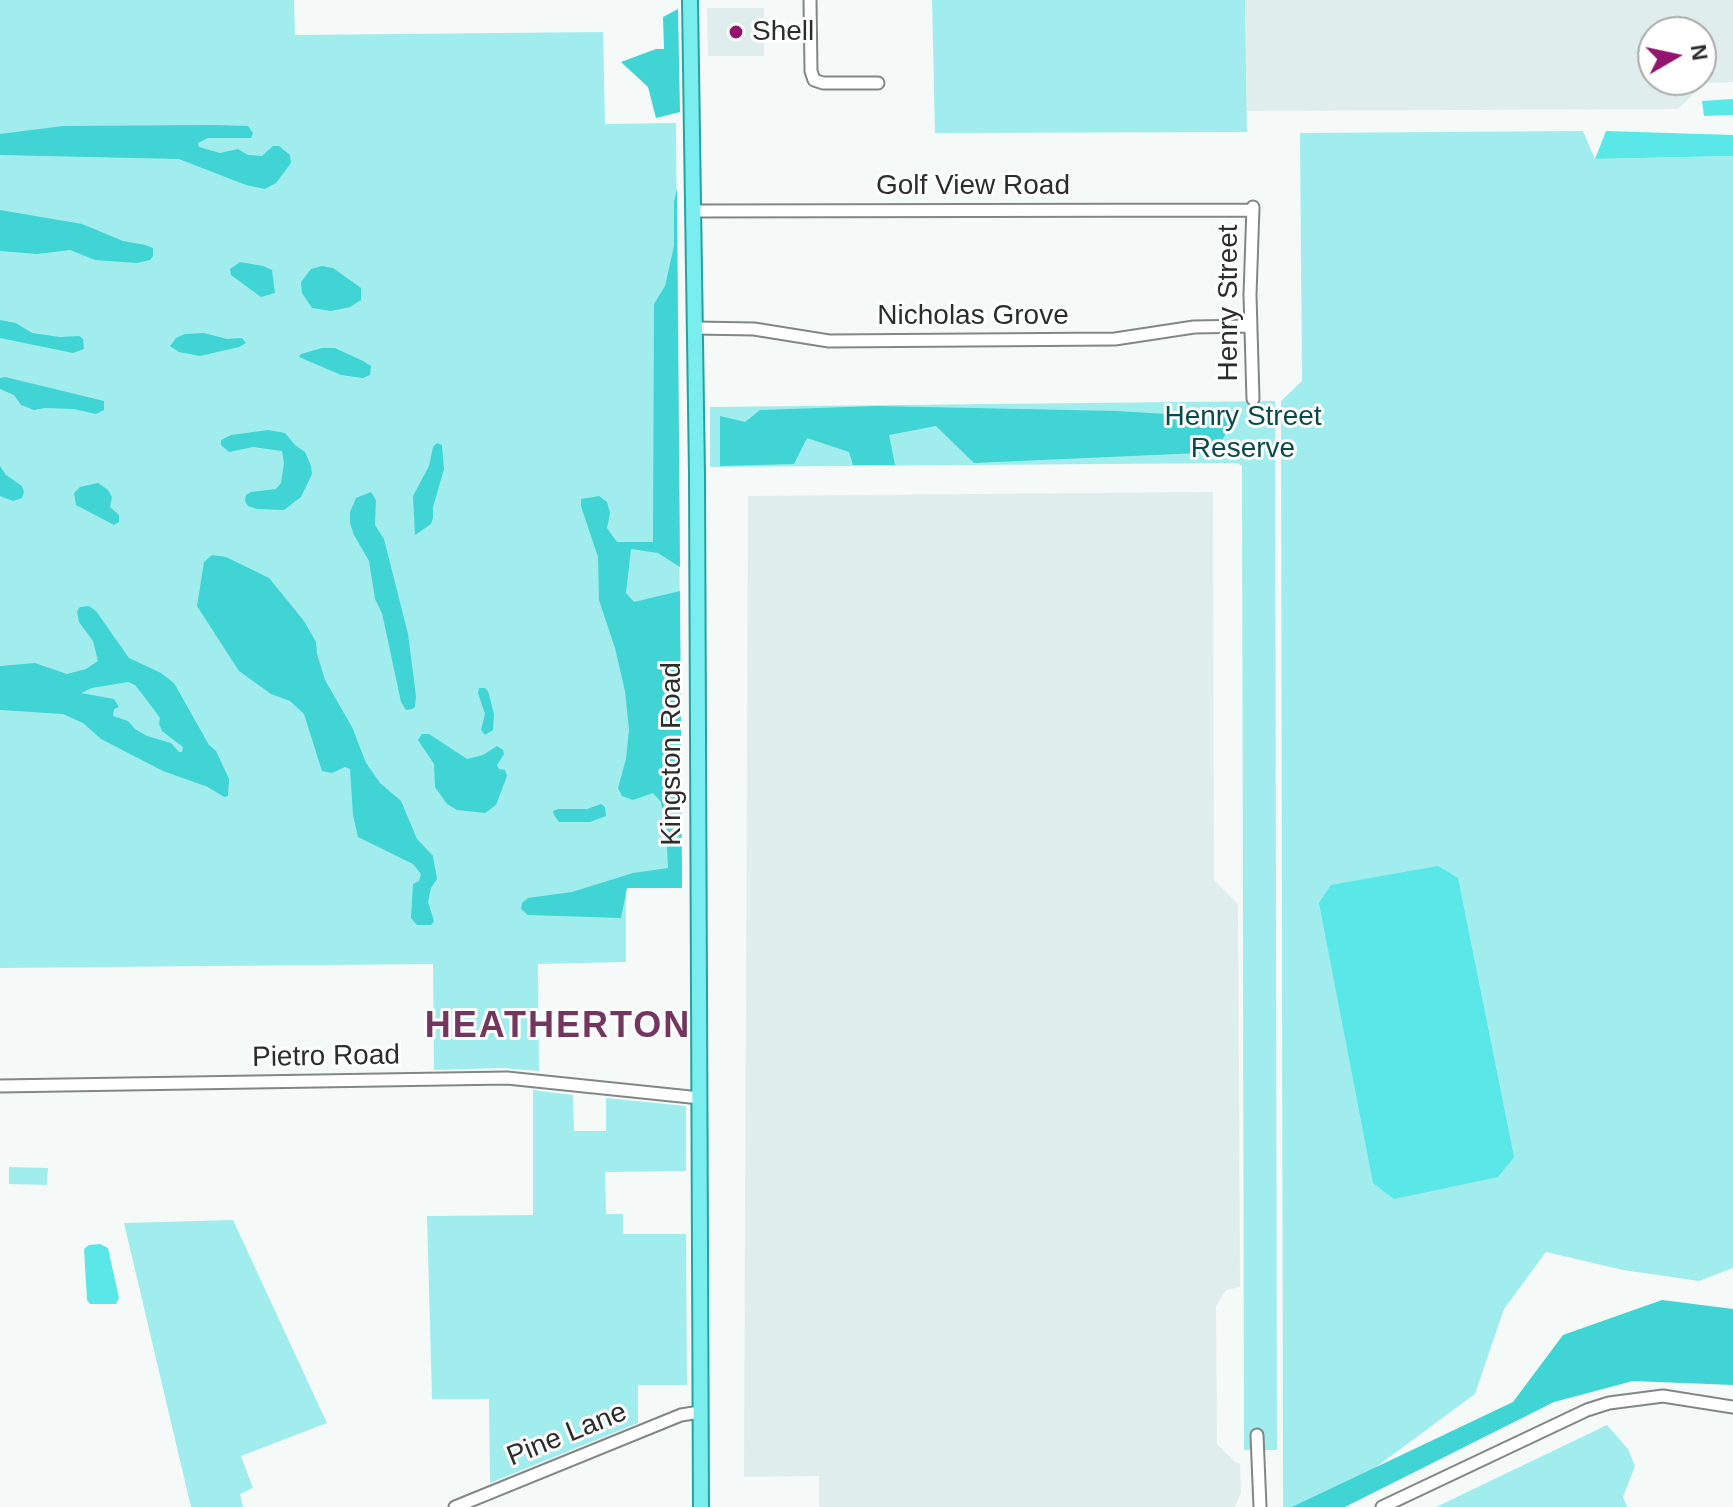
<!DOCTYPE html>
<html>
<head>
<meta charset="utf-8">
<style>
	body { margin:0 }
	#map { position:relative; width:1733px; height:1507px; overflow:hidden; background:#f5faf9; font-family:Arial,sans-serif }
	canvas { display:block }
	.north { position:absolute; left:1637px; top:16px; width:80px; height:80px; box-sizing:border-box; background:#fff; border:2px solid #aaabab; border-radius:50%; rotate:81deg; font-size:22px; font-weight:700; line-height:32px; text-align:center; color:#2b2c2c }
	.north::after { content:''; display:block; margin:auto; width:28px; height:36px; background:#921570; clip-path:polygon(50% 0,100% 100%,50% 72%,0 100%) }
</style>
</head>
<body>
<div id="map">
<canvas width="1733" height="1507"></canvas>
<div class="north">N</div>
</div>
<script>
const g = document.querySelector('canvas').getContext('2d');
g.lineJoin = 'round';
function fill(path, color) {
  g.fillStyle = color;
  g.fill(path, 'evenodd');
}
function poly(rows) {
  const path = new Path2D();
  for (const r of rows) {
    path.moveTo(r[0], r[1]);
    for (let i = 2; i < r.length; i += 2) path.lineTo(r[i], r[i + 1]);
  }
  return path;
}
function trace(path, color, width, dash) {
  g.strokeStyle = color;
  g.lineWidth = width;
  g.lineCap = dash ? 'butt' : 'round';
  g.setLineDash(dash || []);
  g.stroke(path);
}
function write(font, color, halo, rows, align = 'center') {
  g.font = font + ' Arial,sans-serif';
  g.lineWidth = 6;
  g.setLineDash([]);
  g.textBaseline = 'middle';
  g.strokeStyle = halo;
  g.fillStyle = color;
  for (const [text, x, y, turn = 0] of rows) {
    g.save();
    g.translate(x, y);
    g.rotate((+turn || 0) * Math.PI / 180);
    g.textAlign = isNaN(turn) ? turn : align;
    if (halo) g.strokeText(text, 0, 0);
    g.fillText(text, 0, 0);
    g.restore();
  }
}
fill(poly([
	[1245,0,1733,0,1733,82,1705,83,1678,109,1247,111],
	[1653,32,1701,32,1701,80,1653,80],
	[707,8,764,8,764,56,708,56],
	[1213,492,1214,880,1238,904,1240,1287,1226,1290,1216,1306,1217,1444,1235,1462,1240,1464,1241,1492,1235,1507,819,1507,819,1476,744,1477,748,496]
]), '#e0eded');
fill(poly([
	[0,0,294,0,295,35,603,32,605,124,676,123,682,888,626,888,626,962,538,964,539,1071,503,1068,434,1070,433,964,0,968],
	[932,0,1245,0,1247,132,935,133],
	[1583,131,1595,159,1733,156,1733,1268,1699,1281,1623,1270,1546,1252,1504,1309,1475,1394,1322,1507,1283,1507,1281,401,1302,381,1300,133],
	[1275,401,1277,1450,1244,1450,1242,466,1237,463,710,467,710,407],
	[533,1090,573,1095,574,1131,606,1131,606,1098,686,1106,686,1171,605,1172,606,1214,623,1214,623,1234,686,1234,687,1385,638,1385,638,1423,490,1483,489,1399,432,1399,427,1216,533,1215],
	[9,1167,48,1168,47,1185,9,1184],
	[233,1220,327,1423,241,1456,253,1488,240,1494,243,1507,191,1507,124,1223],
	[1607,1425,1628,1449,1635,1466,1623,1497,1627,1507,1436,1507]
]), '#a1eded');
fill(poly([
	[678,9,680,112,656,118,648,87,621,62,656,49,664,49,663,17],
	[214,125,248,126,253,133,251,138,208,138,198,143,199,147,220,153,238,149,248,155,262,156,273,146,279,146,290,155,291,163,276,183,265,189,246,185,179,159,0,155,0,134,63,126],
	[677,188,680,567,658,553,631,549,626,593,634,602,680,591,682,888,627,888,621,918,528,915,521,909,522,903,528,898,572,892,633,873,668,868,666,829,661,802,653,793,633,800,622,796,618,788,626,759,629,730,625,691,615,648,599,600,598,557,581,506,581,499,599,496,607,502,610,513,607,528,617,542,653,542,654,304,665,286,674,246,674,202],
	[0,210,82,224,123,241,145,245,153,248,153,256,150,260,137,263,95,260,70,250,37,254,0,251],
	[240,262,263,266,272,270,275,293,261,297,231,275,230,269],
	[322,266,333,268,361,288,361,300,350,307,331,311,312,308,302,293,301,282,311,269],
	[0,320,16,323,32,333,60,337,79,336,83,339,84,349,73,353,0,338],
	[204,333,227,339,242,338,246,343,239,347,200,356,179,352,170,346,176,338,185,334],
	[322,348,335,348,363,361,371,366,370,375,363,378,341,375,299,357,301,354],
	[5,377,104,401,104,410,96,414,74,409,45,408,34,410,21,405,14,395,0,389,0,378],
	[877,406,1117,411,1234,418,1217,450,1199,453,974,463,936,426,889,435,895,465,853,465,849,452,807,438,794,464,720,466,720,416,745,422,760,410],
	[268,430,285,433,295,445,305,452,311,466,312,474,301,497,284,510,257,509,248,506,245,501,246,495,251,492,276,489,281,483,284,463,282,451,253,447,229,452,221,445,221,440,231,435],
	[437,443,442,445,444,469,433,507,433,518,431,524,415,535,413,496,429,466,433,447],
	[0,466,6,475,22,486,24,492,22,498,13,501,0,496],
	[98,483,108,490,112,497,110,507,119,515,119,522,114,525,76,505,74,493,80,487],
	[371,492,376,500,375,525,384,539,408,634,416,696,415,707,412,709,406,710,401,702,382,613,375,599,369,561,354,535,350,523,350,512,356,498],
	[212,555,226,557,269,578,304,621,316,642,317,654,325,680,352,727,366,763,380,783,401,801,417,839,433,856,437,879,431,888,428,902,434,921,431,925,417,925,411,918,413,884,419,881,421,874,413,864,358,837,353,815,350,769,345,767,332,773,322,771,304,714,290,701,271,694,239,671,197,606,204,562],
	[89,606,96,611,129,658,161,673,174,683,209,745,216,751,229,779,228,796,224,797,208,787,163,771,101,739,83,723,63,714,0,710,0,666,35,663,67,674,86,669,98,661,93,641,79,622,77,611,80,607],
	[128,682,135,685,146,699,160,718,159,724,162,731,183,747,182,752,179,752,171,743,147,736,135,729,128,721,113,716,114,709,119,707,114,699,81,693,92,688],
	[479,688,485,688,488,691,494,714,493,730,485,735,481,730,485,714,478,693],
	[422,734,429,734,467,759,483,755,497,746,503,750,504,754,497,765,499,769,505,770,507,776,496,805,485,813,457,810,447,804,435,787,434,764,418,740],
	[601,804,605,807,606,816,590,822,559,822,554,815,553,811,558,809,587,809],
	[1662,1300,1733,1309,1733,1385,1633,1381,1554,1402,1345,1507,1292,1507,1513,1402,1563,1335]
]), '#40d4d4');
fill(poly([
	[1733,99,1733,115,1704,116,1702,101],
	[1606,131,1733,135,1733,156,1595,159],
	[1438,866,1458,878,1514,1157,1498,1177,1394,1199,1373,1183,1319,903,1331,885],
	[100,1244,108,1248,119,1298,116,1304,90,1304,87,1300,84,1249,89,1245]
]), '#59e7e7');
const minor = poly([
	[810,0,811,71,814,80,823,83,878,83],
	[1253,207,1250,295,1253,399],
	[694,211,1253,210],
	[695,328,754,329,829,341,1115,339,1194,327,1251,326],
	[0,1086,507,1078,700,1098],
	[1257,1435,1260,1507],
	[455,1507,681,1415,700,1412],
	[1382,1507,1587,1410,1609,1403,1663,1396,1733,1407]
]);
const major = poly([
	[690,0,697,474,701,1507]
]);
trace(minor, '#828685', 15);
trace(major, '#25a2a2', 18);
trace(minor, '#fff', 11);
trace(major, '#7aedee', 14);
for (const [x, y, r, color] of [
	[736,32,8,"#921570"]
]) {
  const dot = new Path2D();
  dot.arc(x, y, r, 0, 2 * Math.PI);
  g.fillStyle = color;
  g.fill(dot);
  trace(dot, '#fff', 3);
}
write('28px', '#2b2c2c', '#fff', [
	["Shell",752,32]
], 'left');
write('28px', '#2b2c2c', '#fff', [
	["Golf View Road",973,186],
	["Henry Street",1229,303,-90],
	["Nicholas Grove",973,316],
	["Kingston Road",672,754,-90],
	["Pietro Road",326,1057,-1],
	["Pine Lane",567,1435,-22]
]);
write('28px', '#084a4b', '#fff', [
	["Henry Street",1243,417],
	["Reserve",1243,449]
]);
g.letterSpacing = '2px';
write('bold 36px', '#73365e', '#fff', [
	["HEATHERTON",558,1027]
]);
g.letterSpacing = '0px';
</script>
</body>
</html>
